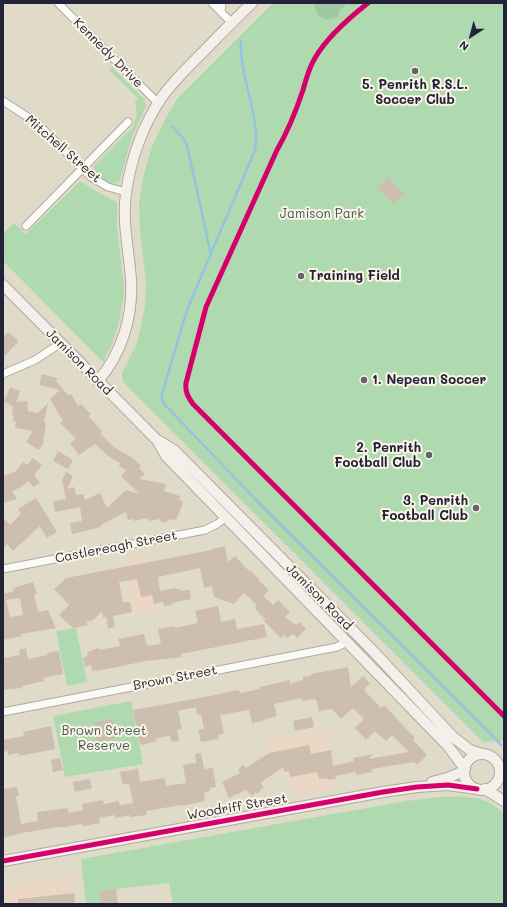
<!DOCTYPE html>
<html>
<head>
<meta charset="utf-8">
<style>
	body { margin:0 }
	#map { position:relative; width:507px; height:907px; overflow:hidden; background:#e0dbc8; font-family:Mali,sans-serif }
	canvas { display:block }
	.frame { position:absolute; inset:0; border:4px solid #22223b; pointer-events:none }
	.north { position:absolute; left:451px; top:16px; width:40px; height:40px; -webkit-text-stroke:3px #fcf5e5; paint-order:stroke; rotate:216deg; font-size:11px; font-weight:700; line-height:16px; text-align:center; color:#22223b }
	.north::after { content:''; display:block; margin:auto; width:14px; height:18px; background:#22223b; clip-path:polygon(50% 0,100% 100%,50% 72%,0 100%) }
</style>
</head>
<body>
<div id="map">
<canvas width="507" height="907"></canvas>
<div class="frame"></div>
<div class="north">N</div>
</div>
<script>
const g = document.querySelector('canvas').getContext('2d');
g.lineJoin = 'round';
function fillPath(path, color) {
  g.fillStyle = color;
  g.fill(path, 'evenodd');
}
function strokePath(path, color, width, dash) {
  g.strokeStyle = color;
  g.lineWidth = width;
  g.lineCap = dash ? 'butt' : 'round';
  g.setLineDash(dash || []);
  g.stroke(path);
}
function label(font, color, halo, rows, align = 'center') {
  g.font = font + ' Mali,sans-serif';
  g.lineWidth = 4;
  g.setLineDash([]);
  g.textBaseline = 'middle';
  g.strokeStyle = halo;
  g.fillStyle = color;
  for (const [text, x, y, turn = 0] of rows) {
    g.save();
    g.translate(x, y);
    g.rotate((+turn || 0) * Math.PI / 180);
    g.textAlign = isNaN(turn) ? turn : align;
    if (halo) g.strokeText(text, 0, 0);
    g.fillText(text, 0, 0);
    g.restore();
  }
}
const built = new Path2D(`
	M143,555l11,57 -19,4 -11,-57z
	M327,729l10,58 -40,7 -35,-52z
	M73,875l3,29h-73v-17z`);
const green = new Path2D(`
	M273,3h231v738l-21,1 -360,-360 -1,-9 15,-30 8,-36 1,-24 -6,-53 -1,-27 4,-25 8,-29 13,-28 13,-22z
	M112,67l32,32 2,7 -14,31 -12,43c-7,10 -28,-3 -26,-14l40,-40 -1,-3c6,-7 3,-13 2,-21l3,-4 -29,-28z
	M80,181l21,13 16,8v25l7,61 -1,13 -5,25 -6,18 -9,18 -100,-101v-28l11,-10 12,11z
	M76,628l11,54 -20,4 -11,-55z
	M131,701l12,63 -78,13 -12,-61z
	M439,797c23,0 50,-3 65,18v89h-331l-4,-21 -70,8 2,13h-15l-5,-45 325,-58z`);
const forest = new Path2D(`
	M314,3h44l-3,2 -8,-1 -8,7 -1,6 -12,3 -8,-5 -4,-10z`);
const stream = new Path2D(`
	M241,41c-2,37 20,75 14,109l-68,160 -25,84v6l3,5 92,96 236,235 8,9
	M172,126l12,13 3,6 24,110`);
const building = new Path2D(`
	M388,177l16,17 -11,10 -16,-16z
	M8,332l10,8h-1l1,2 -15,16v-21z
	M42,374l15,4 -1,3 10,12 2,2 3,-1 7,12 2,-2 2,1 9,9 -3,2 14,15 -2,2 14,14 20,12 7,7 -2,2 6,6 -5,5 26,5 -2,7 16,5 -1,4 4,1v2l-7,17 -3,-1 -11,4 -2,-4 -11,2 -1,-3 -15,3v-2l-5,1 -2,-8 -25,13v2l-29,7 -2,-11 12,-2 -2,-14 -25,5 -2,-11 13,-2 -4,-19 4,-8 7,4 -6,13 7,-2 2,8 7,-1 2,6 15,-7 7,15 19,-18 13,4 -18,-18 5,-6 -7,-4 1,-3 -12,-7 -13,-12 -16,11 -9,-12 6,-4 -16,-16 3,-2 -13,-22 10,-9 -21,-5z
	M10,387l10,4 -4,11 11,-1 1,10 10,2 10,-10 -4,19 2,1 -3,21 -4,6 -13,-8 7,-11 -18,-3 1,-7h-3l1,-5h-2l1,-10 -9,-4z
	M58,451l15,9 -5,9 -15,-8z
	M33,458l9,7 -8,10 6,8 -7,4 -4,-6 -10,7 -7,3 5,8 -14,4v-27l12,-4 8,-10 4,3z
	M36,498l21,34 -10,6 -7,-12 -27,25 -6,-7 -4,4v-31l7,8 11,-11 -3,-5z
	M225,546l3,16 7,-6 14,15 1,-1 9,9v2l10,9 -6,6 10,9 5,-5 12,12 -5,5 11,8 4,-3 6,7 -9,9 -4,-4 -6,4 -3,-3 -3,3 -18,-18h3l-11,-11 1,-1 -1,-2 2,-1 -13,-12 -10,11 -20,-7 -2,-11 -8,2 -4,-20 -42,9 2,14 16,-3v1h4v2l10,-1 1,9 -20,4 1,2 -8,1 -1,-4 -9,2 -2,-9 -11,2 -4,-18 -18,3 4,20h7l2,10 -19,4 2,11 -7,2 -2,-12 -3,1 -1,-7 -9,9 -8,2 4,3 -16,3 -14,-13 10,-10 -15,-16 12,-11 146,-28v-1z
	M33,582l4,12h-3l4,18 10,-2 8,18 -35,6 1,2 -19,4v-46l11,-3 -1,-3zM20,598l3,17 -13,2 -4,-17z
	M218,606l3,16 14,-3 2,10 27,-5 3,13 -86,17 1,3 -8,1 -28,3 -49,10v-1l-5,1 -1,-6 -6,2 -2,-9 5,-2 -1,-4 5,-1v-1l7,-2v2l21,-4 -2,-7 26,-5 3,12 14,-2 -3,-15 17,-3v2l23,-5 -3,-12z
	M26,648l2,11 20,-4 -1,-2 12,-2 4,23 -20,4 1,3 -22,5v2l-19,2v-32l17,-3 -1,-5z
	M348,667l3,20 12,-11 7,7 -6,7 17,18 3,-3 31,33 -2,2 14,15 -10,10 -3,-3 -42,7 1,3 -17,3v-3l-21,4 1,3 -8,1 -1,-2 -8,1 -2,-7 -27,5 -1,-6 -5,1 -1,-5 -23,16 4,4 -7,7 -1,-2 -4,4 -6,-6 -17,8 -7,-16 18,-9 -2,-3 5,-5 3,3 23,-15 40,-8 2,9 20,-4 2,16 21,-5 -1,-3 20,-4 -5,5 41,-7 -17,-17 -6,6 -11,-10 -9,9 -11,-12 9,-9 -11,-11 -12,11 -9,-10 -13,2 -3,-12 -13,2 -1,-3 -28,6 3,12 -14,4v1l-11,2 -3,-13 -29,5 4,18 -6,2 1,4 -18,3 -3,-12 6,-1 -3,-15 -4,1 -1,-8 -18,4 4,18 -5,1 2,11 -8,1 -1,-6 -14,2 1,3 -16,4 -2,-4 -6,-31 77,-14 28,-6 3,3 14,-3 5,-2v-1l30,-7v4l13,-4v-3l8,-1v-2z
	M312,717l2,10 -19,4 -2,-10z
	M112,719l4,19 -19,4 -4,-19z
	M51,726l4,23 -36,7v-3l-11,2v-4l-5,1v-12l21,-4 -1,-4z
	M201,753l3,16 9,-1 3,19 -6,1v3l-6,1 1,9 -22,5v-1l-8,1 -29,5 1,4 -17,2v-2l-15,3v-3l-16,3 1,5 -17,3 -1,-2 -17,3h-6l-37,6 -19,5v-49l14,-2 2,9h-3l5,28 17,-3 -1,-9 30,-4 2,5 14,-3 -1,-6 21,-4 1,4 14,-3 2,4 13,-2 -4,-20 -6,2 -3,-13 18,-3 2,13 25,-4 1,8 20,-3 -3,-18 13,-2 -1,-9z
	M60,758l3,12 -10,2 -2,-12z
	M90,779l2,9 -17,4 -2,-10z
	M116,889l2,15h-17l-2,-13z
	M74,893l1,11h-57v-5z`);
const street = new Path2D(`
	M58,3l100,100
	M212,3l20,20
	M221,12l1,-9
	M3,101l34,22 54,54 17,10 18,5
	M26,226l102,-104
	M3,374l32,-14 26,-17
	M3,569l202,-39 12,-6 8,-6
	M3,712l334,-65 10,-5`);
const secondary = new Path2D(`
	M3,285l153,154 18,11 200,202 79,85 17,13 12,4
	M98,381c24,-28 35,-64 33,-101 -2,-30 -9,-57 -5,-87 5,-34 17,-68 36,-96 10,-14 22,-26 34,-38 19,-19 37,-38 56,-56
	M157,440l9,16 282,290 17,23
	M464 772a18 18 0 1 1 36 0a18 18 0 1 1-36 0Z
	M432,782l15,-4 17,-7
	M485,789l19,12
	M3,861l380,-69 34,-5 31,-2 29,4`);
const cycleway = new Path2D(`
	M368,3c-19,15 -41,34 -53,55 -6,10 -9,21 -12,32 -7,21 -15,41 -26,60l-71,157 -20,76c-1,9 2,14 7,21l311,312
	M3,861l380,-69 34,-5 31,-2 29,4`);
const markers = [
	[415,71,4,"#64636c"],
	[301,276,4,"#64636c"],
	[364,380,4,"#64636c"],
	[429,455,4,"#64636c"],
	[476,508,4,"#64636c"]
];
const streetNames = [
	["Kennedy Drive",108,53,45],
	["Mitchell Street",63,149,41],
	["Jamison Road",79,362,45],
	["Castlereagh Street",116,547,-11],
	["Jamison Road",319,597,45],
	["Brown Street",175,678,-11],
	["Woodriff Street",237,807,-10]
];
const poiNames = [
	["5. Penrith R.S.L.",415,85,"center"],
	["Soccer Club",415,100,"center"],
	["Training Field",309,276],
	["1. Nepean Soccer",372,380],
	["2. Penrith",421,448,"right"],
	["Football Club",421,463,"right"],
	["3. Penrith",468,501,"right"],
	["Football Club",468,516,"right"]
];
const parkNames = [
	["Jamison Park",322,214],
	["Brown Street",104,731],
	["Reserve",104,746]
];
fillPath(built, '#ecd7c4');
fillPath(green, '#afdaaf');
fillPath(forest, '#a1c8a2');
strokePath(stream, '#94c3e0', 2.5);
fillPath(building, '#cdbeb0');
strokePath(street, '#adaaa0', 9);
strokePath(secondary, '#adaaa0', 12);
strokePath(street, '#fafaf7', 7);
strokePath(secondary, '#f4f0e9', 10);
strokePath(cycleway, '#d6006c', 5);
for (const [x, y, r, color] of markers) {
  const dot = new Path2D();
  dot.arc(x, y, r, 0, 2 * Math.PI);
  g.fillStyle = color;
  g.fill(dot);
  strokePath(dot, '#fcf5e5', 1.5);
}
label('13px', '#22223b', '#fcf5e5', streetNames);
label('bold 13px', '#22223b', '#fcf5e5', poiNames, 'left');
label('13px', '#405958', '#fcf5e5', parkNames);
</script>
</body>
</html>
